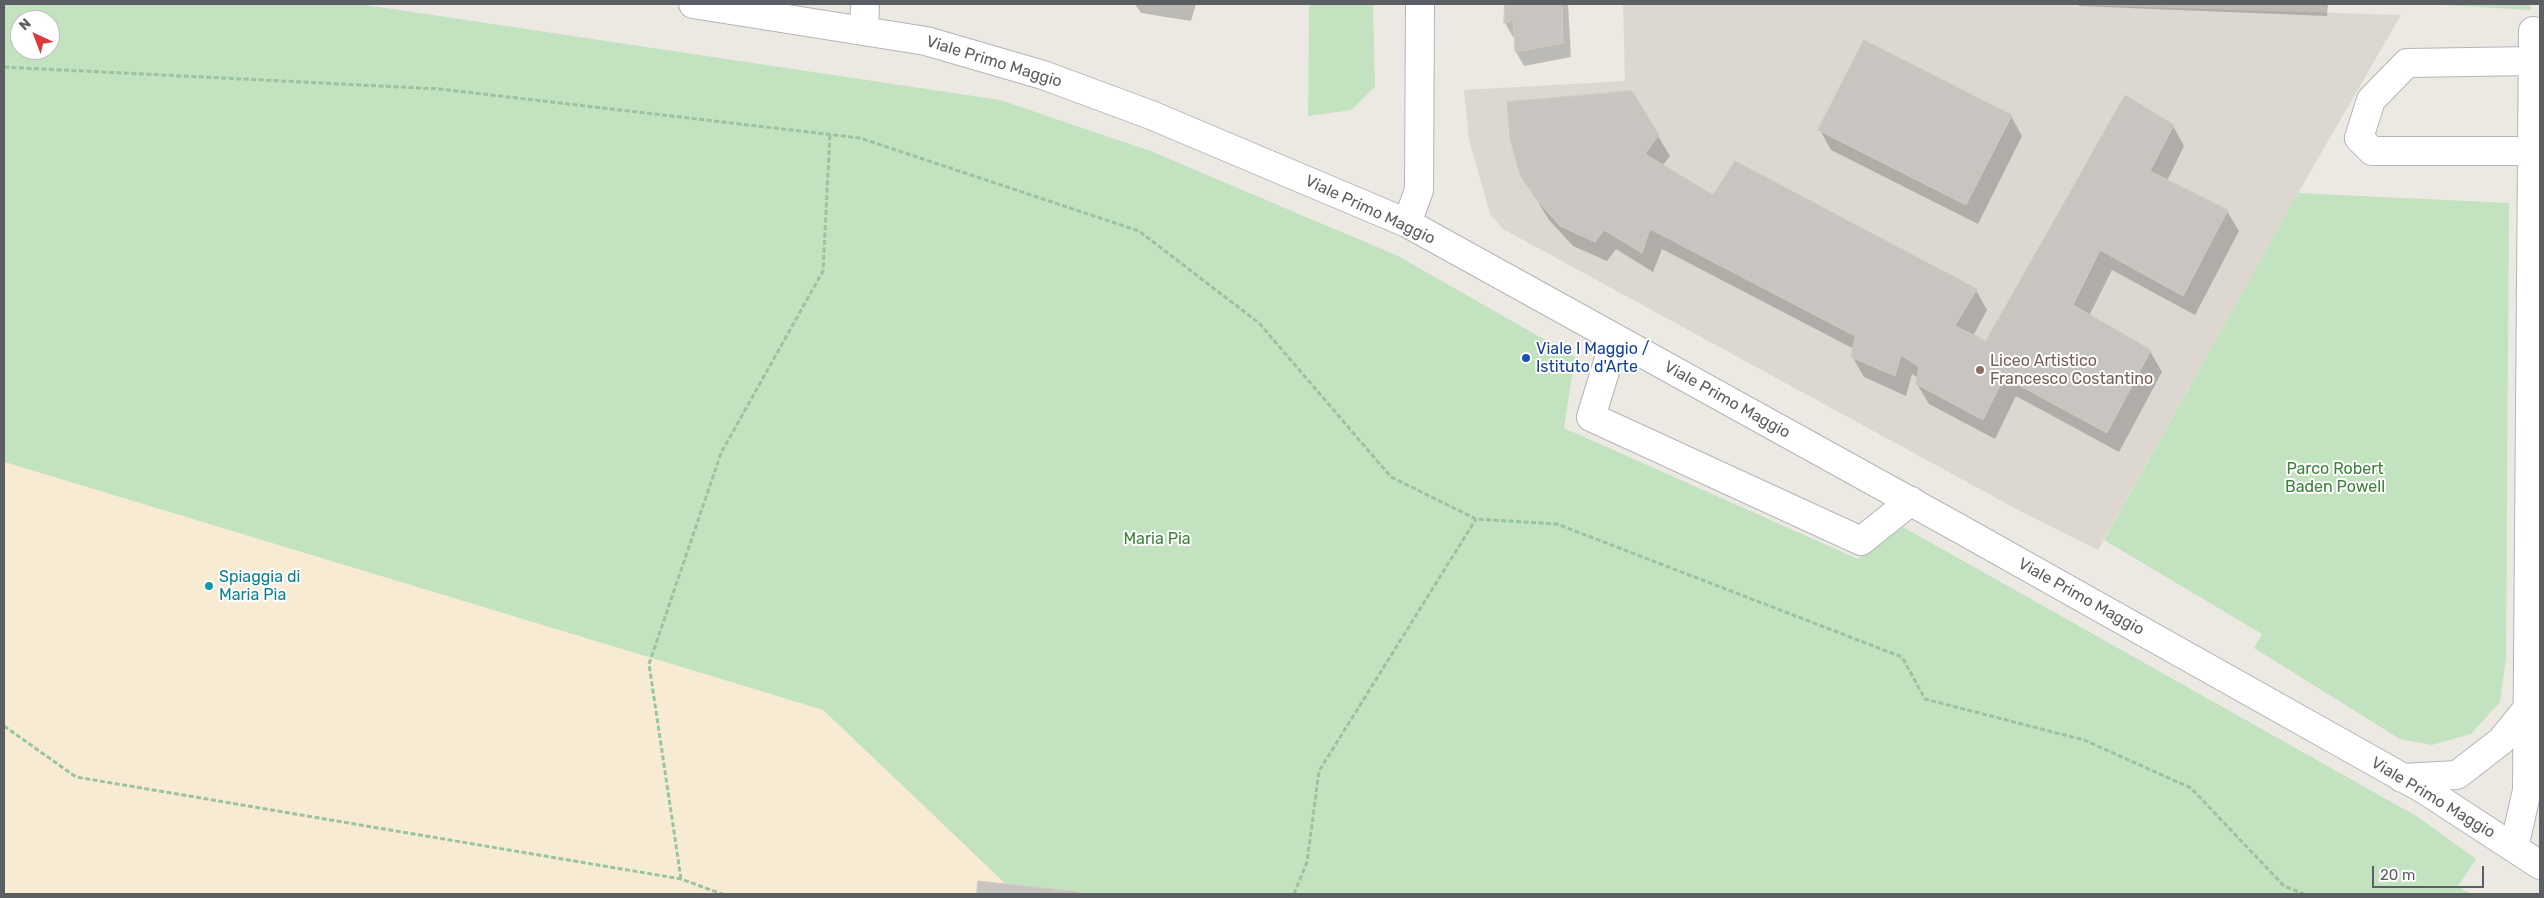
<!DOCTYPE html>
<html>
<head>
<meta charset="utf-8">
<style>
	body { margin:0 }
	#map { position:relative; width:2544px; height:898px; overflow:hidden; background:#ece9e2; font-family:Rubik,sans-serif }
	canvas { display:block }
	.frame { position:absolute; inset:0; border:5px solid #5b5e62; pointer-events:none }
	.north { position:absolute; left:10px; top:10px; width:50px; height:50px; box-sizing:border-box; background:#fff; border:1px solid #bdbfc0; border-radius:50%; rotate:317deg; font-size:14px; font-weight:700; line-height:20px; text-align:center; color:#5b5e62 }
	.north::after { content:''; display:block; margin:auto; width:18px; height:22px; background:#db393a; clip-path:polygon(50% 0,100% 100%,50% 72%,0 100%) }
	.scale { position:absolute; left:2372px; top:866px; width:112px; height:22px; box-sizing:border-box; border:2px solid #5b5e62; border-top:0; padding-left:6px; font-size:15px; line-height:18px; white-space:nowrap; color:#5b5e62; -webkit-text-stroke:4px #fff; paint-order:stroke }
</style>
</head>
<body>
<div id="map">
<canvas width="2544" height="898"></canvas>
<div class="frame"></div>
<div class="north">N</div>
<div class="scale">20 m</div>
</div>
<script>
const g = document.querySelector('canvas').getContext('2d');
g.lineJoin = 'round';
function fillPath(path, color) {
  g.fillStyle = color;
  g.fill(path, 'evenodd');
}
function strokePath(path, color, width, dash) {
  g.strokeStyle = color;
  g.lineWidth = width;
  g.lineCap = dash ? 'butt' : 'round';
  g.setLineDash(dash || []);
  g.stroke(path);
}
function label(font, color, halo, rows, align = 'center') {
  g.font = font + ' Rubik,sans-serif';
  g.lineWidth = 4;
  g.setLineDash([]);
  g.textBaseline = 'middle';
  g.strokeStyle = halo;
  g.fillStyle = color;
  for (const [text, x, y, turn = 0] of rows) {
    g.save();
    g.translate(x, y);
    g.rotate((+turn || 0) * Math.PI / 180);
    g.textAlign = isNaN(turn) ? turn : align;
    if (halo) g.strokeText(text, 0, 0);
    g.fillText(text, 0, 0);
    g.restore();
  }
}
const education = new Path2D(`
	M1623,4h415l363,11 -103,178 -200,357 -78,-39 -517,-282 -13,-15 -21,-74 -5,-50 161,-9z`);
const green = new Path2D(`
	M4,4h355l641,96 153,52 245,104 177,101 -11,71 294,131 45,-32 515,290 58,42 -18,27 13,8h-1455l-193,-184 -819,-248zM20,20h30v30h-30z
	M1309,4h64l2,83 -24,23 -43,6z
	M2425,4h106v6z
	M2298,193l211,10 -3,455 -6,44 -29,32 -39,11 -32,-6 -146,-91 8,-14 -158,-94z`);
const sand = new Path2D(`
	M4,462l819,248 193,184h-1012z`);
const shadow = new Path2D(`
	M1135,4h61l-5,17 -50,-8z
	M1506,4h62l3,53 -47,9 -8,-14 -1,-16 -2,1 -8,-14z
	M2078,4h250l-1,12 -248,-10z
	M2011,116l11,20 -44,88 -147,-74 -11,-20z
	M2173,126l11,20 -17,35 60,30 12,20 -44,84 -83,-45 -23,46 61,35 12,21 -43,80 -103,-56 -21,43 -66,-35 -12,-20 1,-6 -6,-4 -6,22 -42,-19 -12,-21 2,-7 -192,-100 -9,23 -37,-23 -9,12 -34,-15 -24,-26 -27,-45 136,-39 12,20 -8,10 51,31 263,93 11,20 -14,26 14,6z
	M979,882l100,11v1h-101z`);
const building = new Path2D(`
	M1505,4h57l1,39 -48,9 -2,-32 -9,3z
	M1864,40l148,75 -46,90 -148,-75z
	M1632,91l27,44 -14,19 68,41 22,-34 242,128 -22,37 31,15 139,-246 49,30 -24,46 78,39 -45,86 -83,-46 -27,55 78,45 -44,83 -103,-56 -21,43 -67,-36 3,-17 -18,-12 -6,21 -44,-19 4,-21 -205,-107 -8,24 -38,-23 -9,12 -35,-16 -24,-27 -16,-24 -10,-36 -3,-37z
	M978,881l101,11v2h-102z`);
const path = new Path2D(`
	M4,67l436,22 420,49 279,93 120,92 132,154 85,42 81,5 345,133 23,42 159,41 107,48 93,98 20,8
	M4,726l72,51 605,102 41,15
	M681,879l-32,-215 72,-211 102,-182 7,-137
	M1294,894l13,-32 12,-91 157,-252`);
const minor = new Path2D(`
	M693,4l233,37 117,34 108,40 256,108 555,307 463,260 115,75
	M864,31l1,-27
	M2532,151h-160l-13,-13 12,-38 36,-37 126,-2
	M1407,223l12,-33 1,-186
	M1615,339l-24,78 270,124 50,-40
	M2402,778l55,-3 44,-34 26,-32
	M2514,848l13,-58 6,-759`);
const markers = [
	[1526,358,5,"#1a4fb4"],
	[1980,370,5,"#8d6e63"],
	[209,586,5,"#0f9aa8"]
];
const streetNames = [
	["Viale Primo Maggio",994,62,17],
	["Viale Primo Maggio",1370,210,25],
	["Viale Primo Maggio",1727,400,29],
	["Viale Primo Maggio",2081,597,29],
	["Viale Primo Maggio",2433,798,31]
];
const transitNames = [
	["Viale I Maggio /",1536,349],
	["Istituto d'Arte",1536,367]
];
const educationNames = [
	["Liceo Artistico",1990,361],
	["Francesco Costantino",1990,379]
];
const parkNames = [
	["Parco Robert",2335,469],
	["Baden Powell",2335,487],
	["Maria Pia",1157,539]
];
const cultureNames = [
	["Spiaggia di",219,577],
	["Maria Pia",219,595]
];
fillPath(education, '#dcd8d1');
fillPath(green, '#c3e2c0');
fillPath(sand, '#f7ecd3');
fillPath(shadow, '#0003');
fillPath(building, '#c8c4c0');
strokePath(building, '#d0cac1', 1);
strokePath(minor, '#b3b5b9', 30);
strokePath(path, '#9bc3a2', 3, [5, 2.5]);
strokePath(minor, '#fff', 28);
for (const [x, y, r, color] of markers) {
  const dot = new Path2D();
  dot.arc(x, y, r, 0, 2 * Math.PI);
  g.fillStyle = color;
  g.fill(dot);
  strokePath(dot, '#fff', 2);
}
label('16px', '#5b5e62', '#fff', streetNames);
label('16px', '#164399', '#fff', transitNames, 'left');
label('16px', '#785e54', '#fff', educationNames, 'left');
label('16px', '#3d813b', '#fff', parkNames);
label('16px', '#0d838f', '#fff', cultureNames, 'left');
</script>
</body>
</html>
